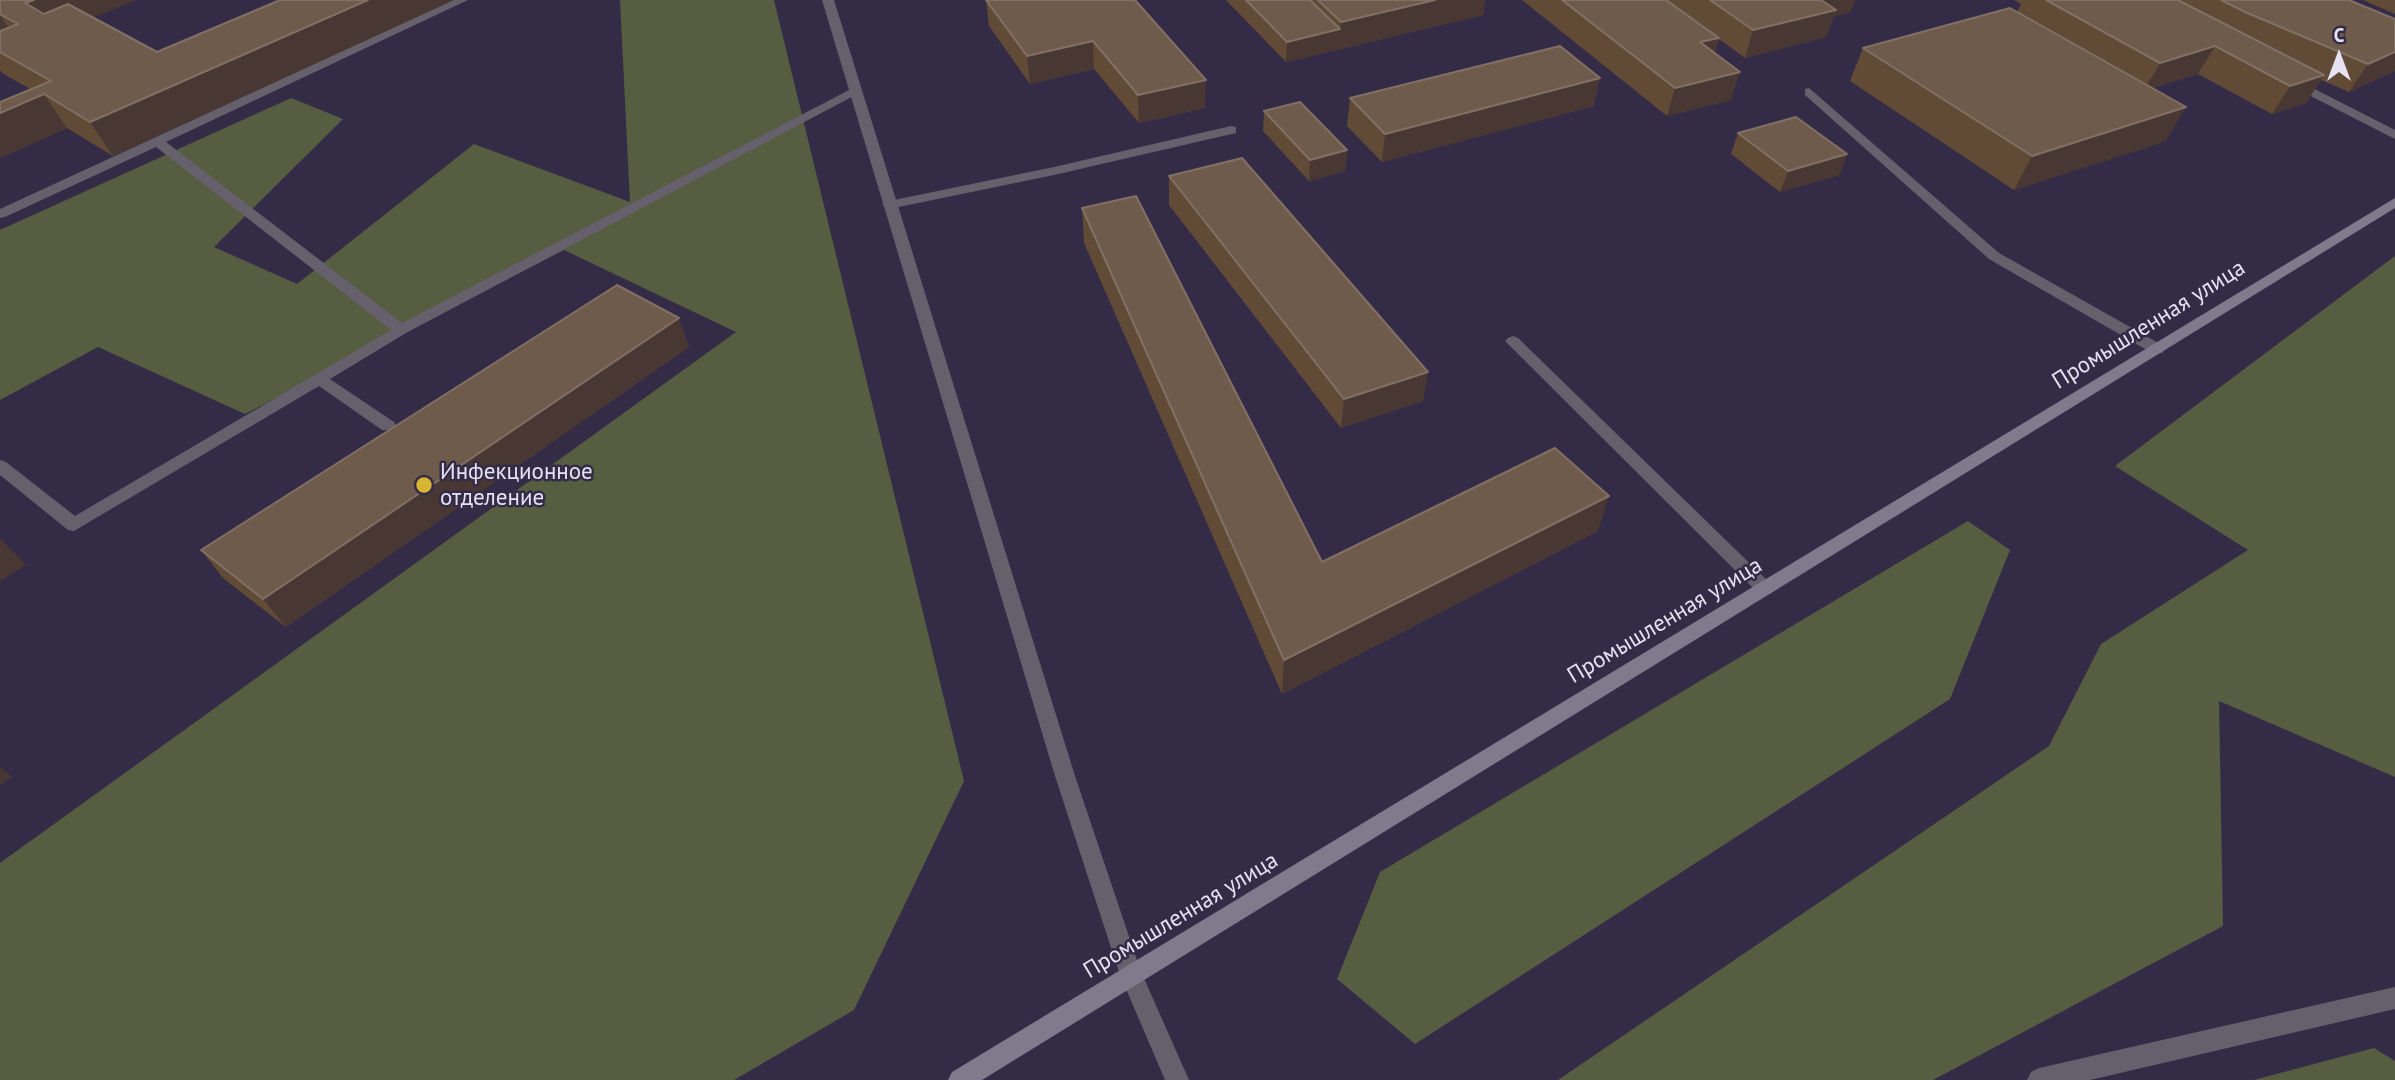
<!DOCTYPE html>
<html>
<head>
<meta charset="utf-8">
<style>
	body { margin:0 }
	#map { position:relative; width:2395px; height:1080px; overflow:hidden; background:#342c47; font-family:"PT Sans",sans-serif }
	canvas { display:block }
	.north { position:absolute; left:2304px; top:21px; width:70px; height:70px; -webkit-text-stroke:5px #342c47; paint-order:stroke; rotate:0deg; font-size:19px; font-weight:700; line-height:28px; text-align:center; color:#e6e1f3 }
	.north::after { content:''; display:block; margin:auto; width:24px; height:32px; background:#e6e1f3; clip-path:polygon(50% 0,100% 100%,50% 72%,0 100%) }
</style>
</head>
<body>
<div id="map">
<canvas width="2395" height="1080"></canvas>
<div class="north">С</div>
</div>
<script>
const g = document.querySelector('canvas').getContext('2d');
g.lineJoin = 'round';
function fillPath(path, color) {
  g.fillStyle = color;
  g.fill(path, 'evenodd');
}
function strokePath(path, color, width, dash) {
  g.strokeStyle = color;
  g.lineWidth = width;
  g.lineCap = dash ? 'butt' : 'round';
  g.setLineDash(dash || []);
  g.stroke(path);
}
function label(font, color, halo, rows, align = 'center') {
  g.font = font + ' "PT Sans",sans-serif';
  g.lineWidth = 5;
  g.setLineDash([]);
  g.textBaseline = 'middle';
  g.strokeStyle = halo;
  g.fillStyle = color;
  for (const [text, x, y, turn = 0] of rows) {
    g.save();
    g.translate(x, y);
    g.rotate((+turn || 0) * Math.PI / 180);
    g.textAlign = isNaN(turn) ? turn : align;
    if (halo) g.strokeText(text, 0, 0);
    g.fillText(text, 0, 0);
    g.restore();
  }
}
const forest = new Path2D(`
	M620,0h154l190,781 -110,229 -120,70h-734v-217l736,-531 -172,-82 -319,164 -147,-67 -98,53v-170l291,-132 52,21 -129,128 83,37 177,-140 156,58z
	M2395,256v521l-176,-76 4,225 -290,154h-375l491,-334 52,-102 147,-94 -133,-84z
	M1968,521l42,29 -60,149 -535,345 -78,-65 43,-107z
	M2374,1048l21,13v19h-141z`);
const lane = new Path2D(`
	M453,0h15l-302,142 236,181 449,-234h8l2,3 -455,241 -76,46 64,43 2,4 -2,4h-12l-63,-44 -245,145 -6,-1 -68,-55v-15l6,2 69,54 316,-186 -235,-183 -151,70 -5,1v-9z
	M2293,78l102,52v9l-106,-54 -2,-3z
	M1809,88l190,165 163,92 3,4 -3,4h-10l-163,-94 -184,-164v-6z
	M1231,126l5,1v6l-182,42 -165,34 -7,-4 7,-4 165,-34z
	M1513,336l5,2 253,246 3,5 -3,5h-12l-251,-250 -3,-3 3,-3z
	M1131,964l8,3 50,113h-24l-45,-105 3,-8z
	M2395,987v22l-305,71h-63l4,-8 8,-4z`);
const street = new Path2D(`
	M822,0h12l241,776 67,199 -3,8 -8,3 -8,-3 -3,-8 -65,-199z`);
const secondary = new Path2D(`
	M2395,198v10l-1413,872h-34l4,-8z`);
const wall = new Path2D(`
	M0,0l93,18 64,34 123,-52h174l-341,156 -46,-28 -67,30v-56l30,-13 -28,-16 -2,-3z
	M986,0h149l70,108 -66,15 -45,-54 -64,15 -41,-58z
	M1226,0h259l-2,15 -197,47z
	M1522,0h333l-5,12 -16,4 -8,21 -81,21 -26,-19 -5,14 17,47 -64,16z
	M2014,0h335l46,71 -46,21 -28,-12 -15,23 -34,11 -74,-40 -46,14 14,53 -152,49 -164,-109 13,-33 154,-36 4,-8z
	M2363,0h32v14z
	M1350,98l244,8 -212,56 -35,-36z
	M1264,111l83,39 -2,21 -36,10 -46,-50z
	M1738,133l109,21 -8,21 -59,17 -49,-38z
	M1169,176l254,225 -82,27 -172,-223z
	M1082,208l240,354 276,-31 -316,163 -198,-451z
	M689,347l-403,280 -62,-48 -23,-29z`);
const shadedWall = new Path2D(`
	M34,0h103l-90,36 -22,-33z
	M368,0h86l-341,156 -23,-34z
	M1435,0h50l-2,15 -197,47 1,-20 53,-13 1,-7z
	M1814,0h41l-5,12 -16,4 -8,21 -81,21 8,-28z
	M0,15l21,32 -21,5z
	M1719,38l-8,27 -11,-23z
	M1093,41l1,28 -64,15 -3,-28z
	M2215,46l-17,28 -54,16 16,-27z
	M2395,52v19l-46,21 19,-28z
	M1740,72l-9,28 -64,16 8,-28z
	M2324,75l-18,28 -34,11 18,-28z
	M1600,78l-6,28 -212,56 3,-28z
	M1206,80l-1,28 -66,15 -1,-28z
	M44,94l23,34 -67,30v-45z
	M2186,107l-20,34 -152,49 18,-34z
	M1347,150l-2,21 -36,10 1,-21z
	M1847,154l-8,21 -59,17 8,-21z
	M679,318l10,29 -403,280 -23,-28z
	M1428,372l-5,29 -82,27 3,-29z
	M1609,496l-11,35 -316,163 2,-34z
	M0,538l26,27 -26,16z
	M0,767l12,10 -12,8z`);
const building = new Path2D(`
	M0,0h34l-9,3 19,11 24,-10 89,48 123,-52h88l-278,122 -46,-28 -44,19v-11l51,-21 -51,-29v-21l18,-7 -18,-10z
	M986,0h149l71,80 -68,15 -45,-54 -66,15z
	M1246,0h64l30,29 -53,13z
	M1318,0h117l-94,22z
	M1562,0h104l53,38 -19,4 40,30 -65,16z
	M1710,0h111l15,10 -83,20z
	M2046,0h132l146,75 -34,11 -75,-40 -55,17z
	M2221,0h128l46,19v33l-27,12 -123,-52z
	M2010,8l176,99 -154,49 -169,-108z
	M1560,46l40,32 -215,56 -35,-36z
	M1300,102l47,48 -37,10 -46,-49z
	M1796,117l51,37 -59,17 -50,-38z
	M1242,158l186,214 -84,27 -175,-223z
	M1136,196l186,366 233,-114 54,48 -325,164 -202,-452z
	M617,285l62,33 -416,281 -62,-49z`);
const markers = [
	[424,485,9,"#d7b434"]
];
const streetNames = [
	["Промышленная улица",2149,325,-32],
	["Промышленная улица",1665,621,-31],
	["Промышленная улица",1181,916,-31]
];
const poiNames = [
	["Инфекционное",440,472],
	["отделение",440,498]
];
fillPath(forest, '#575d41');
fillPath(lane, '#65606c');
fillPath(street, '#65606c');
fillPath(secondary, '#817a8d');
fillPath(wall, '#614a36');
fillPath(shadedWall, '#493734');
fillPath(building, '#6f5b4b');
strokePath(building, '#827065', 2);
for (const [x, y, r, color] of markers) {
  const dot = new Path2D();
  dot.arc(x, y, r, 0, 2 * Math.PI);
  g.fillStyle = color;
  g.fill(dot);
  strokePath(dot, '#342c47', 2.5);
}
label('23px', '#e6e1f3', '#342c47', streetNames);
label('23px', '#e6e1f3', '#342c47', poiNames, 'left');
</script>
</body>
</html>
